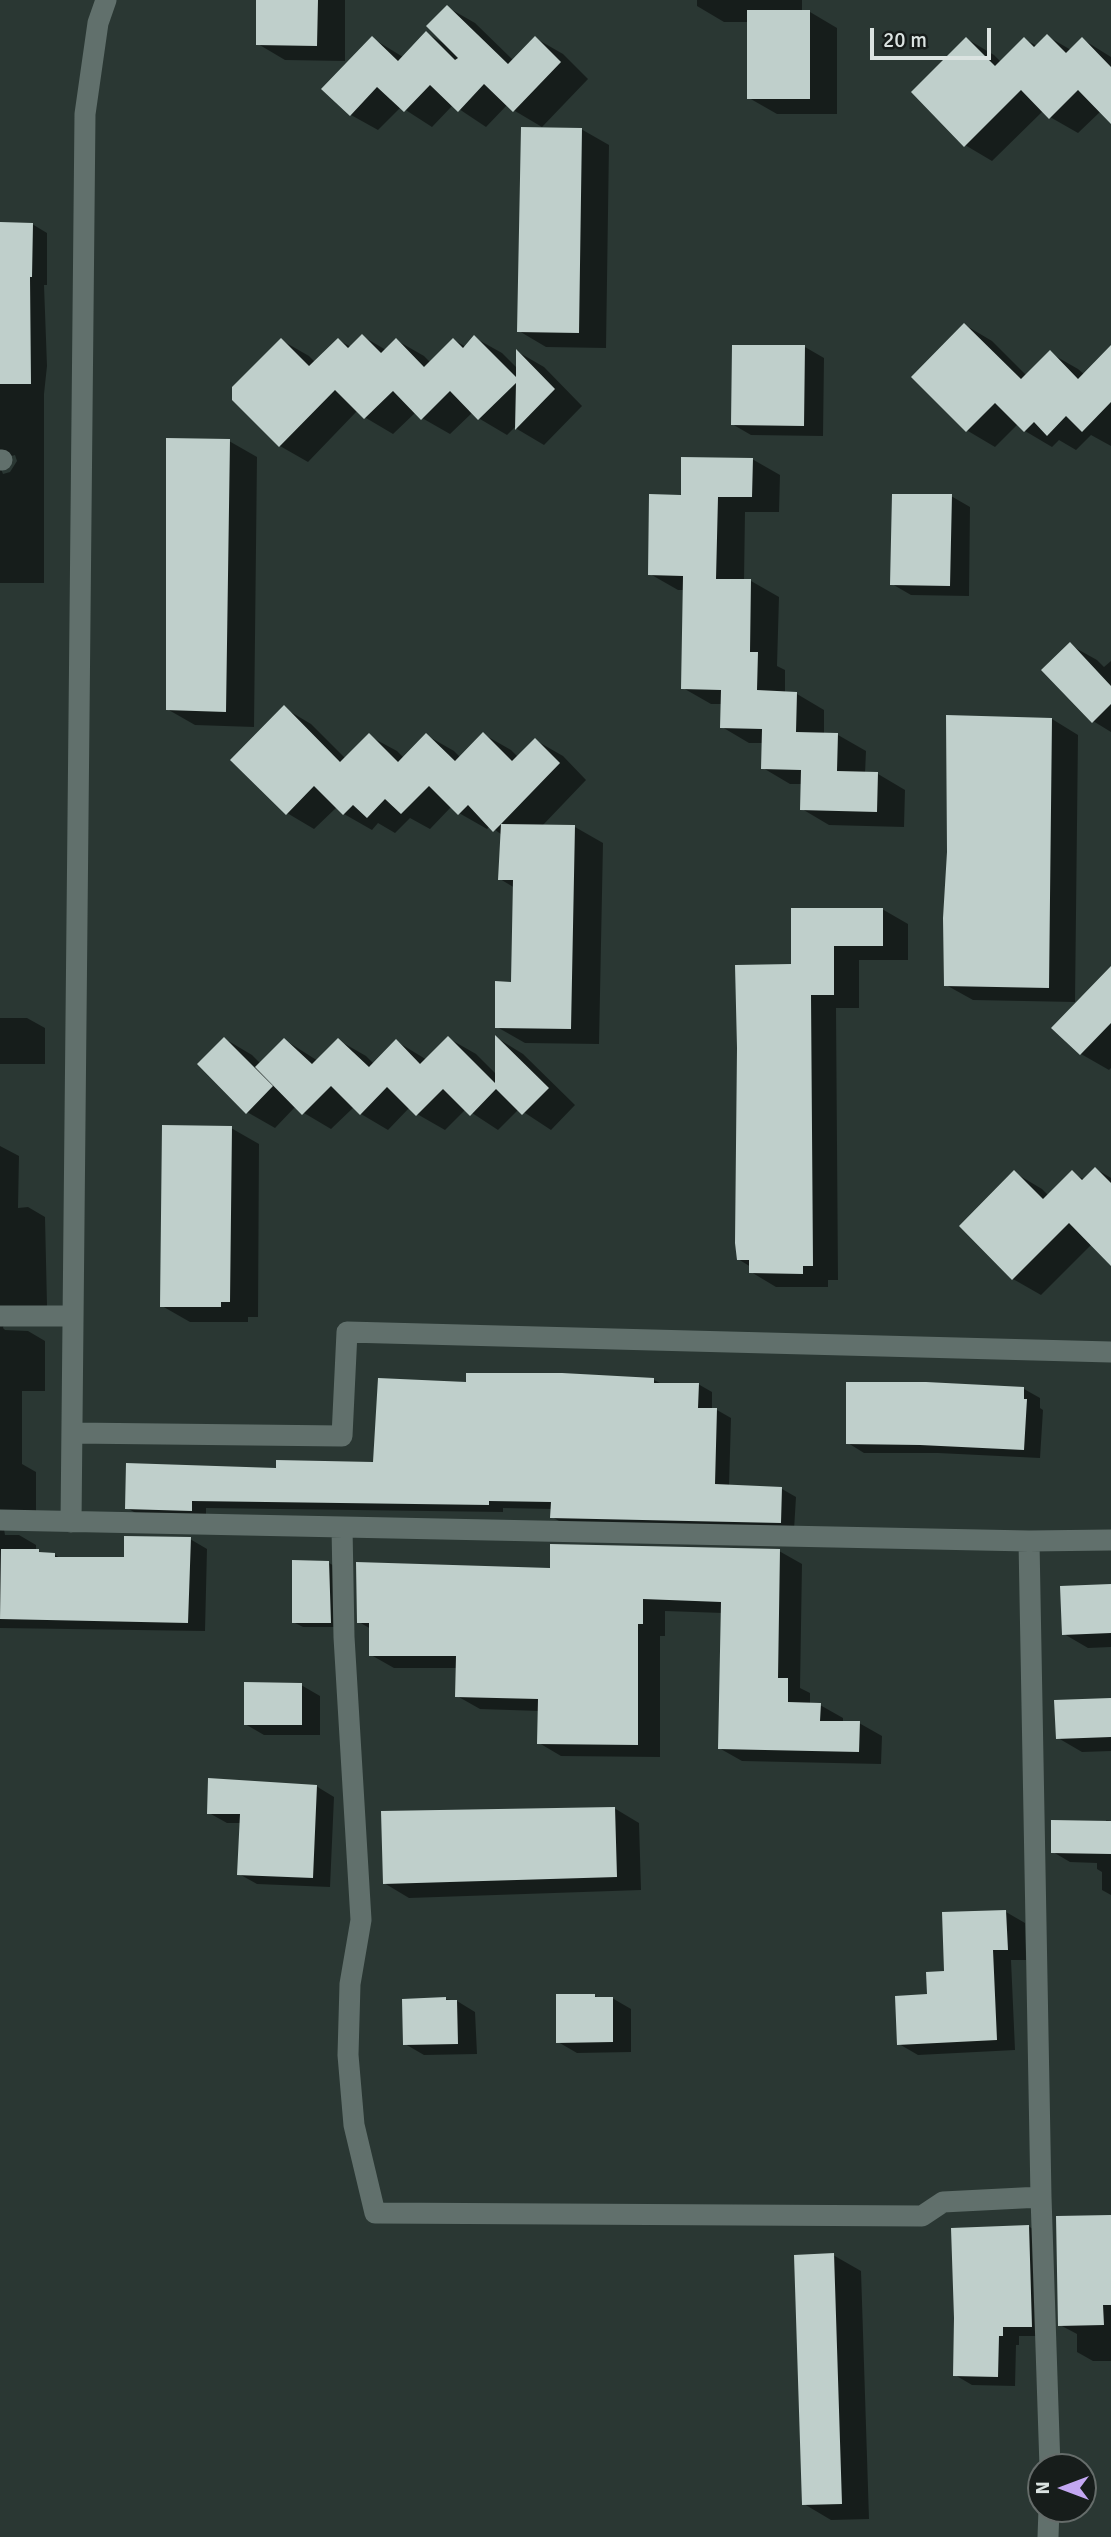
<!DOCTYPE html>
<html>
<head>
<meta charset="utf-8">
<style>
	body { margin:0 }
	#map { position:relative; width:1111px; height:2537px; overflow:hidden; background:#2a3733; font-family:Signika,sans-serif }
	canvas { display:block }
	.north { position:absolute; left:1027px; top:2453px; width:70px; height:70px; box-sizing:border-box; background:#171d1b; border:2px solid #656c6a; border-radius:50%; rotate:270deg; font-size:19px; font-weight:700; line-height:28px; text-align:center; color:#dbe3e1 }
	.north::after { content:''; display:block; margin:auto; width:24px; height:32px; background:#c3a7f2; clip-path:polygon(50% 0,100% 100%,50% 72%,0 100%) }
	.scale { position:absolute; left:870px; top:28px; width:121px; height:32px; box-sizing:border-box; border:4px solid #dbe3e1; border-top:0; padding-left:9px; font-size:21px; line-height:24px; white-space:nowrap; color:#dbe3e1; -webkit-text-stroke:5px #171d1b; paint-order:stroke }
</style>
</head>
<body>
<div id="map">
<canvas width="1111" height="2537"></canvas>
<div class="north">N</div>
<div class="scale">20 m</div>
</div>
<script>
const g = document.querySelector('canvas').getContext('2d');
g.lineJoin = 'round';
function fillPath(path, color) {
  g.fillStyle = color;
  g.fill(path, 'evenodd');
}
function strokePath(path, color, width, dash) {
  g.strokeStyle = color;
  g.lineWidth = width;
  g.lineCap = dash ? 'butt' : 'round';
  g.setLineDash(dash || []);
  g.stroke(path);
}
const shadow = new Path2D(`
	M258,0h87v61l-60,-1 -27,-16z
	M697,0h105v12h8l27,16v86h-60l-28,-16v-76h-25l-27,-16z
	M447,7l28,16 39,38 21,-23 28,16 25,25 -46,48 -27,-16 -7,-7 -22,23 -33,-22 -21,22 -31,-20 -23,23 -27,-15 21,-77 31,19 23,-24 19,11z
	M1047,36l24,14 11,-11 29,18v63l-10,-9 -23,22 -28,-16 -6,-7 -52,51 -27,-16 2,-106 27,16 7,7 23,-23 13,7z
	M581,129l28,16 -3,203 -60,-1 -27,-16z
	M0,224h32l15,9v52h-3l3,81 -3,28v189h-44zM15,455l2,6 -7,11 -7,2 -2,-5 7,-12z
	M965,325l27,16 35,35 23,-23 28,16 7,6 26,-21v92l-20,-11 -15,15 -17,-10 -7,7 -27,-16 -7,-7 -23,23 -27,-16 -54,-54z
	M362,336l24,14 10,-10 28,16 7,7 23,-23 12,7 9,-9 27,15 16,16v-17l26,15 38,39 -38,39 -27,-16v-4l-10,10 -27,-16 -7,-7 -23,22 -28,-16 -6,-6 -23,22 -27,-16 -8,-8 -50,52 -28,-16 1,-106 28,16 6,6 23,-22 13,7z
	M805,347l19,11 -1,78 -72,-1 -19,-11z
	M229,441l28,16 -3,270 -59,-2 -28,-16z
	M752,459l28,16 -1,37h-34l-1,69h7l28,16 -2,69 8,4v23l12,1 27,16v25h14l28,16 -1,23h13l27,16 -1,37 -75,-2 -27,-16 1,-25h-13l-27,-16v-25h-14l-27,-16v-23h-11l-28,-16 1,-98h-6l-28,-16 32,-77z
	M951,496l19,11 -1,89 -58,-1 -19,-11z
	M1070,645l27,15 7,7 7,-6v71l-18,-11z
	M284,708l27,16 35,35 23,-23 28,15 7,7 22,-23 28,16 7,7 22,-24 28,16 7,7 17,-17 28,16 23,24 -44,46 33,1 28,16 -4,201 -74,-1 -28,-16 16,-43 2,-96 -15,-9 2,-44 -12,-9 -3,3 -28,-16 -7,-7 -22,23 -20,-11 -15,15 -17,-10 -6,7 -28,-16 -7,-7 -23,22 -27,-16z
	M1052,719l26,16 -3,267 -102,-2 -27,-15z
	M882,909l26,15v36h-49v48h-23l2,272h-10v7h-52l-25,-15v-5l-13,-8 55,-293z
	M1111,983v85l-2,2 -28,-16 -27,-26z
	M0,1018h27l18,10v36h-45z
	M448,1038l28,16 21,21v-37l26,16 52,51 -24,25 -32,-21 -21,21 -32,-21 -21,21 -28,-16 -7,-7 -22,23 -27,-16 -7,-7 -23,22 -27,-16 -8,-7 -21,22 -28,-16 -22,-73 27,16 9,9 24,-24 33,21 20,-21 28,16 8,8 22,-23 31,19z
	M231,1128l28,16 -1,173h-10v5h-58l-28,-16z
	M0,1146l19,10 -1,52 10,-1 17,10 2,88 -1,7 -41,8 -2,8 2,2 23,1 17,10v50h-23v73l14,8v44l-32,13 1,6h14l17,10v6l19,4 7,4h64l64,-20 17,10 -2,82 -205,-3z
	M1096,1169l15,9v80l-19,-14 -51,51 -28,-16 -51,-53 53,-53 27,16 7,7 23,-23 13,7z
	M654,1380l8,4h36l14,8v18h5l14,8 -2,68 53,3 14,8 -2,33 -228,-5 -14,-8v-8l-49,-1v4l-297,-4v10l-65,-2 -14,-8 151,-38 97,-7 93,-79z
	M1024,1389l16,9v10l3,2 -3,48 -102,-5h-74l-16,-10z
	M779,1551l23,13 -2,124 10,5v11l10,1 23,13v5h16l23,13 -1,28 -139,-3 -23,-13 4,-135 -58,-2v25h-5v121l-99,-1 -22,-13 1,-32 -60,-2 -23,-13 1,-28h-64l-23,-13v-26l-12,-7 193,-52z
	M329,1563l9,5 1,59h-36l-10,-5z
	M1111,1585v62l-23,1 -24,-14z
	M301,1685l19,11v39h-56l-19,-11z
	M1111,1700v51l-29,1 -24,-14z
	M316,1786l18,11 -4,90 -73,-3 -18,-10 2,-51h-14l-18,-10z
	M614,1808l25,15 2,67 -232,8 -25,-15z
	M1106,1820l5,1v74l-9,-5v-18l-5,-3v-6l-27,-1 -17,-10 53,-29z
	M1006,1912l19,11 1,37h-15l4,90 -97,5 -19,-11 46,-71z
	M595,1996l4,2h13l19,11v43l-54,1 -19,-11z
	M445,1999l12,2 18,11 2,42 -53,1 -19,-11z
	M1111,2216v145h-18l-16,-9v-18l-17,-9z
	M1028,2226l17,10 4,100h-30v9h-3l-1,41 -43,-1 -17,-10z
	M833,2255l28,16 8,248 -38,1 -27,-16z`);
const building = new Path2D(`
	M256,0h62l-1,46 -61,-1z
	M447,5l61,59 27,-28 26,26 -48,50 -29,-28 -26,28 -28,-27 -26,27 -27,-25 -27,29 -29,-27 51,-53 26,25 28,-30 29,29 3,-2 -32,-32z
	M747,10h63v89h-63z
	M1047,34l19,19 16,-16 29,30v57l-33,-34 -29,29 -28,-29 -57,57 -53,-55 55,-55 29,29 29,-29 10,10z
	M521,127l61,1 -3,205 -62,-1z
	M0,222l33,1 -1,54h-2l1,107h-31z
	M964,323l57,56 29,-29 28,29 33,-34v57l-29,30 -16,-16 -19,20 -13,-14 -10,10 -29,-29 -29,29 -55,-55z
	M362,334l19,19 15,-15 28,29 29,-29 10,10 11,-13 42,42v-28l39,40 -40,41 1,-47 -38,37 -28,-29 -29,29 -28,-29 -29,28 -29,-29 -56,57 -47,-47v-13l49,-49 28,28 29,-28 10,10z
	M732,345h73l-1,81 -73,-1z
	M166,438l64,1 -4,273 -60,-2z
	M681,457l72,1 -1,39h-34l-2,82h35l-1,73h8l-1,38 40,2 -1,40 42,1 -1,38 41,1 -1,40 -77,-2 1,-40 -40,-1 1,-40 -42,-1 1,-38 -40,-1 2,-113 -35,-1 1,-81 32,1z
	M892,494h60l-2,92 -60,-1z
	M1070,642l41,44v18l-19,19 -51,-53z
	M284,705l56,57 29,-29 29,29 28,-29 29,28 28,-29 29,29 23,-23 25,25 -59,61 74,1 -4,204 -76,-1v-47l16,1 2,-102h-15l3,-56 -8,8 -25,-27 -10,10 -29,-29 -28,28 -16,-15 -18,19 -14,-13 -10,10 -29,-29 -28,29 -56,-55z
	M946,715l106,3 -3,270 -105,-2 -1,-68 4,-66z
	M791,908h92v38h-49v49h-23l2,271h-10v8l-54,-1v-13h-12l-2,-17 2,-195 -2,-83 56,-1z
	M1111,966v57l-31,32 -29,-27z
	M495,1035l54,53 -27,27 -26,-26 -26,27 -27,-27 -27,27 -29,-29 -27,28 -29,-29 -29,29 -47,-48 29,-29 28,26 26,-26 31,29 27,-28 24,25 28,-28 47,47z
	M224,1037l49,49 -27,28 -49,-50z
	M162,1125l70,1 -2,176h-9v5h-61z
	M1095,1167l16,16v83l-42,-43 -57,57 -53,-54 55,-56 29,29 29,-29 10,10z
	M466,1373h96l92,5v5h45l-1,25h19l-2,76 67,3 -1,36 -231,-5 1,-16 -62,-1v4l-297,-4v10l-67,-2 1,-46 150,5v-8l97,2 5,-84 88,4z
	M846,1382h80l98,5v12h3l-3,51 -104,-5 -74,-1z
	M124,1536l67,1 -3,86 -188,-4 1,-70h38v3l16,1v4h69z
	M550,1544l230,5 -2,129h10v24l33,1 -1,18h40l-1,31 -141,-3 3,-147 -78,-3v25h-5v121l-101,-1 1,-45 -83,-2 1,-41h-87v-33h-12l-1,-61 194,6z
	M292,1560l37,1 2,62h-39z
	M1111,1584v49l-49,2 -2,-49z
	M244,1682l58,1v42h-58z
	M1111,1698v39l-55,2 -2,-39z
	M208,1778l109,7 -4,93 -76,-3 3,-61h-33z
	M615,1807l2,70 -234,7 -2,-73z
	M1051,1820l60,1v33l-60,-1z
	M1006,1910l2,40h-15l4,90 -100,5 -2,-49 32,-2 -1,-22 18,-1 -2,-59z
	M556,1994h39v3h18v45l-57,1z
	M446,1997v3h11l1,44 -55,1 -1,-46z
	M1111,2215v90h-8l1,20 -46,1 -2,-110z
	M1029,2225l3,102h-29v9h-4l-1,41 -45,-1 1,-58 -3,-90z
	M834,2253l8,251 -40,1 -8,-250z`);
const street = new Path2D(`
	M0,460h2
	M0,1316h73
	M73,1433l269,3 5,-104 764,20
	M0,1520l1029,21 82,-1
	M71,1522l14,-1408 13,-91 8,-23
	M342,1527l2,110 17,283 -11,64 -2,71 6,70 21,88 547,3 21,-14 98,-5
	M1029,1541l12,656 9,270
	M1048,2537l1,-28`);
fillPath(shadow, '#0007');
fillPath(building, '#bfcfcb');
strokePath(street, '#61706c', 21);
</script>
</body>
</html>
